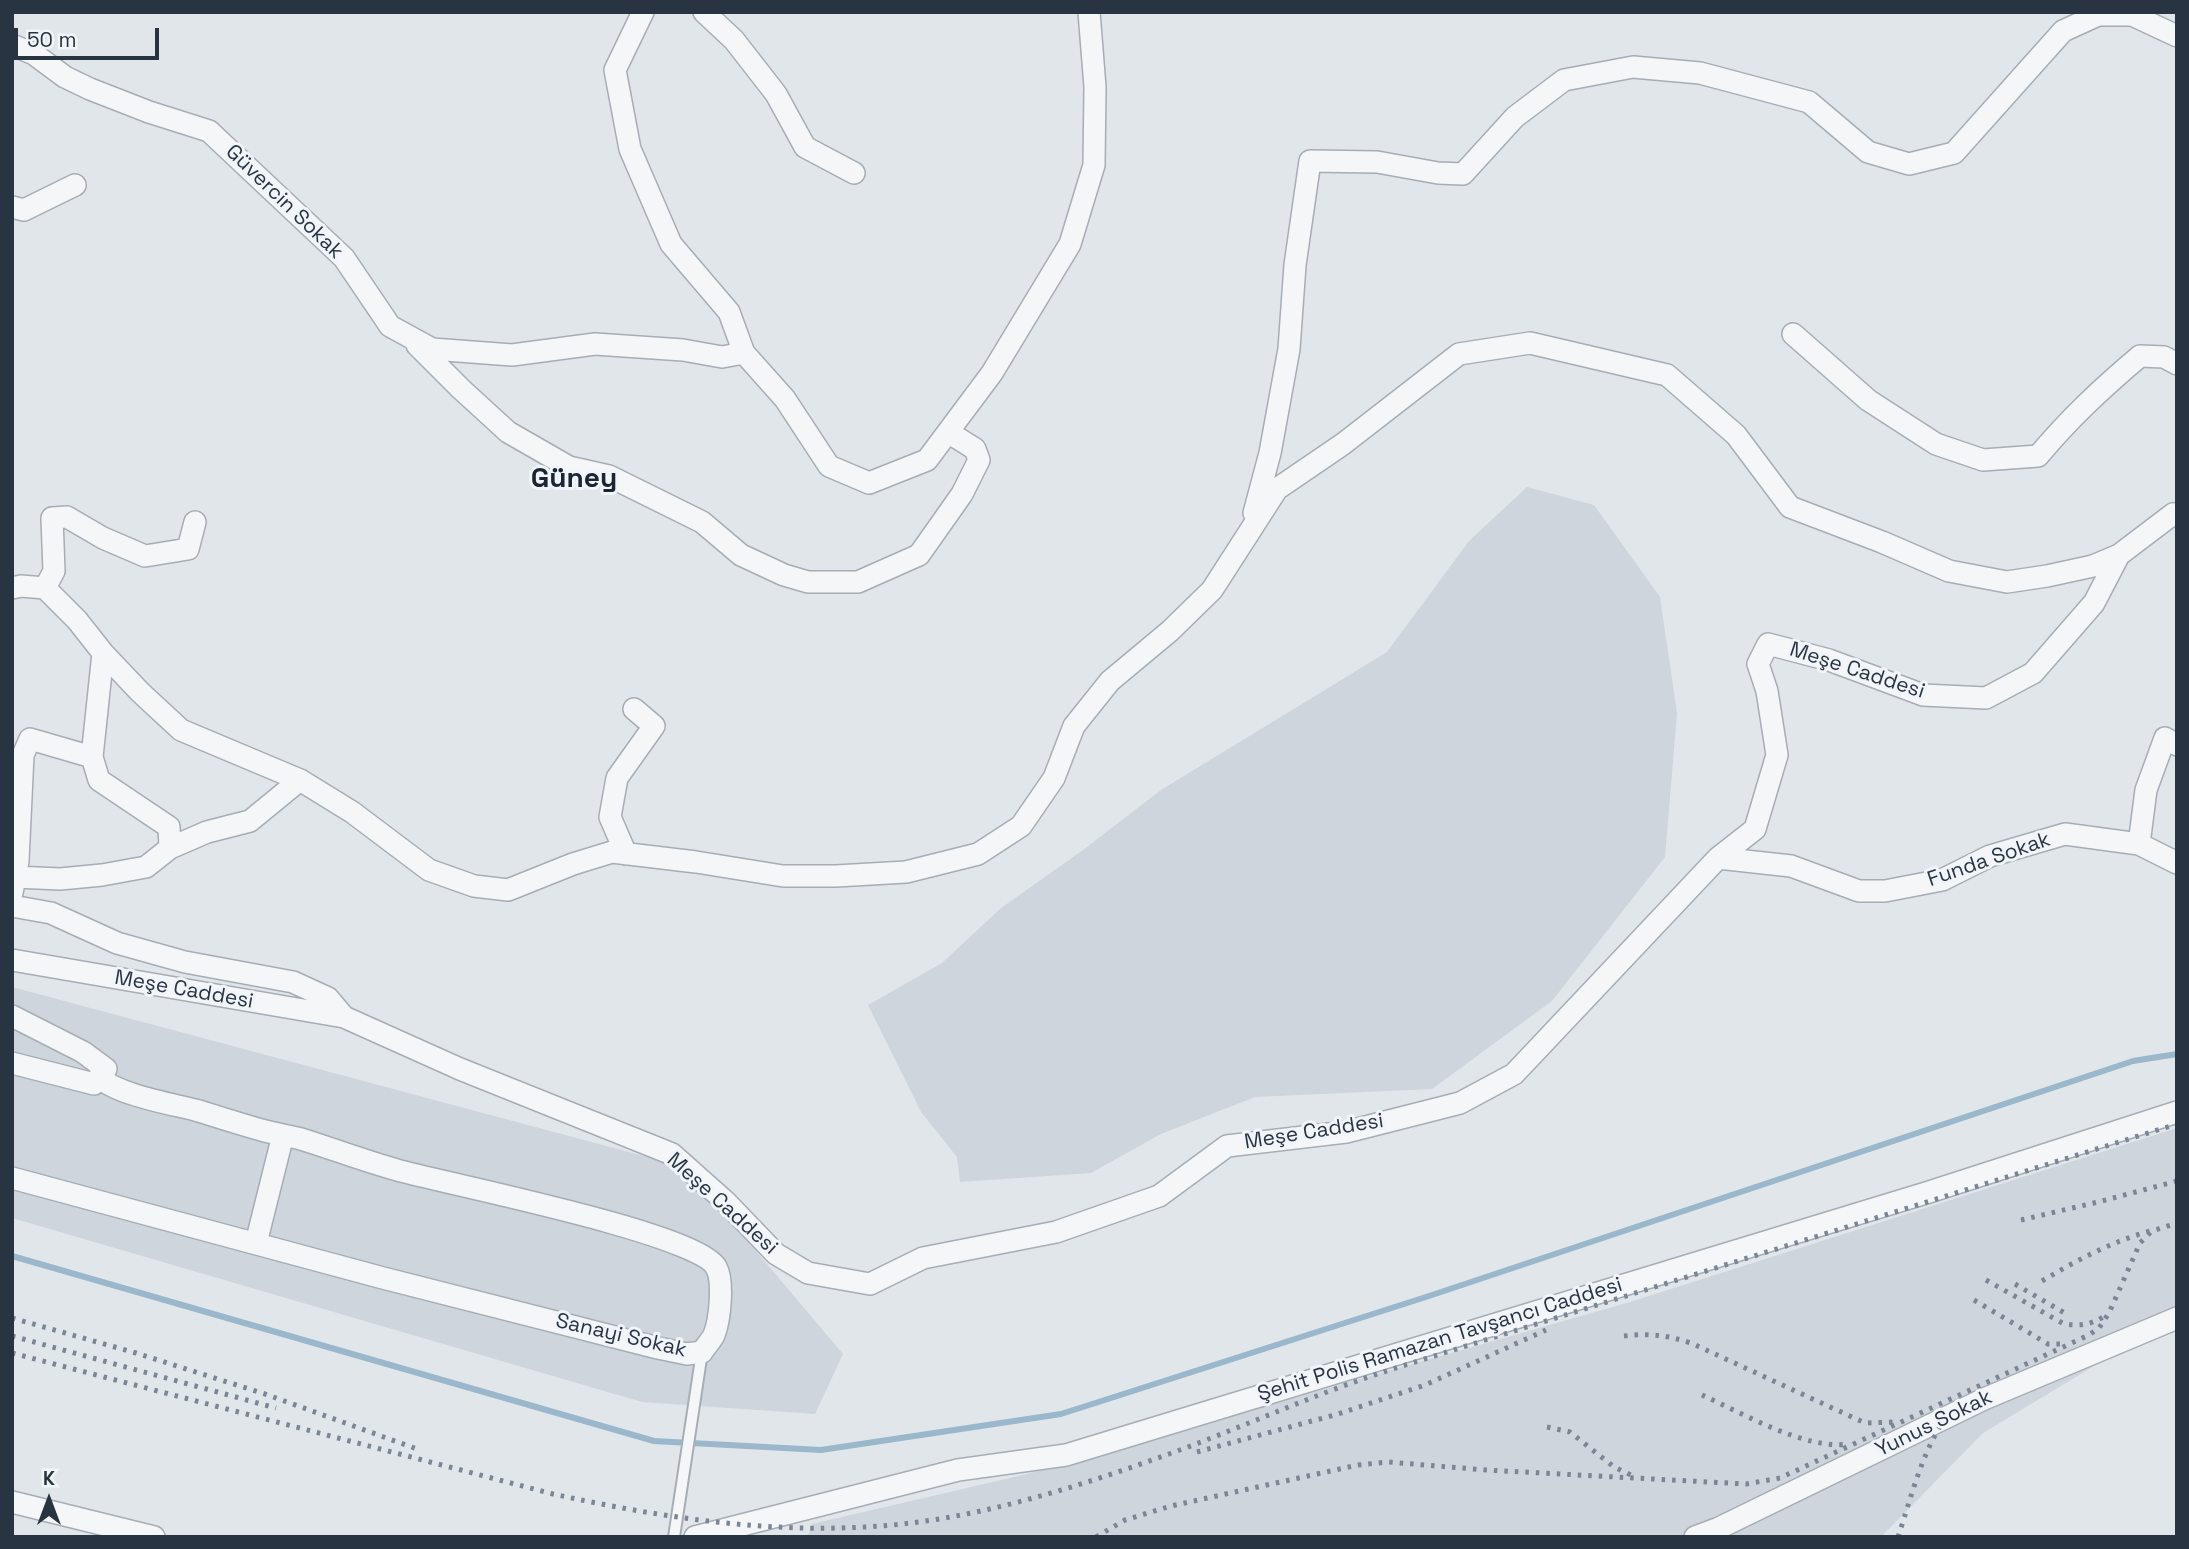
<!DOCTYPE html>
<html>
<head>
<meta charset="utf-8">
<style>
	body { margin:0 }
	#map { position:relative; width:2189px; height:1549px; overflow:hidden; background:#e1e6ea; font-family:"Space Grotesk",sans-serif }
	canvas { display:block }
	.frame { position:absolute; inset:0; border:14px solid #293443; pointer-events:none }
	.north { position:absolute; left:14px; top:1465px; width:70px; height:70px; -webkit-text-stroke:5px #f1f4f8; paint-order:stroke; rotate:0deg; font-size:19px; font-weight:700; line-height:28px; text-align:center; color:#293443 }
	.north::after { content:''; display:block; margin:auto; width:24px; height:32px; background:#293443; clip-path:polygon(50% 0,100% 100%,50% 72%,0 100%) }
	.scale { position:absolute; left:14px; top:28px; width:145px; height:32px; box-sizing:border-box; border:4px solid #293443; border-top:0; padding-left:9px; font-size:21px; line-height:24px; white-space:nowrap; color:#293443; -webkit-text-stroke:5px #f1f4f8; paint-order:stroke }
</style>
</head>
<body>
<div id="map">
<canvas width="2189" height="1549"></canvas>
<div class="frame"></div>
<div class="north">K</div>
<div class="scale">50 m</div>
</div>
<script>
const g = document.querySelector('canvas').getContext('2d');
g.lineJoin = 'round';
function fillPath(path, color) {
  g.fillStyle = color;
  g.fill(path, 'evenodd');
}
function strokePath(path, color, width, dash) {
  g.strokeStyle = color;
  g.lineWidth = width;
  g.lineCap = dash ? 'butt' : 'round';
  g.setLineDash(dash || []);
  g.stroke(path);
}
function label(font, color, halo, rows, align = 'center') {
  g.font = font + ' "Space Grotesk",sans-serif';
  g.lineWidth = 6;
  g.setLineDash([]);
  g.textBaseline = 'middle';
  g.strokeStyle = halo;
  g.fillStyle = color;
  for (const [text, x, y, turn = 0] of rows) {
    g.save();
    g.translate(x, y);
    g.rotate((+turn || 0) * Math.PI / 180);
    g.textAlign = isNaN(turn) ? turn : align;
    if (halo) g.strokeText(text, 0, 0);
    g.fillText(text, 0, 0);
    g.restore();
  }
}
const built = new Path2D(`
	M1527,487l67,18 66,92 17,116 -12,144 -113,144 -120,88 -177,8 -94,37 -70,39 -131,9 -3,-25 -36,-45 -53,-107 74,-42 59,-55 82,-58 78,-60 226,-138 82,-111z
	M12,987l673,180 158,187 -28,60 -173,-12 -630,-184z
	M2177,1128v188l-194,117 -102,104h-1073l4,-13 215,-50 603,-172z`);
const stream = new Path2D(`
	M12,1256l642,185 167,9 240,-36 368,-118 704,-235 44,-7`);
const lane = new Path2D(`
	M674,1537l28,-185`);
const street = new Path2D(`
	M704,12l30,28 42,54 29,53 49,26
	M12,45l22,9 31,23 25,12 59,23 60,19 135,127 46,68 42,23 80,6 83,-11 88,6 39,7 22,-4 -15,-41 -58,-68 -41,-95 -15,-79 28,-58
	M12,207l12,3 51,-25
	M1793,334l75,66 68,44 47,16 55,-4c33,-39 63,-67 102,-100l24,1 13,7
	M417,345l44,44 47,43 61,35 40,9 93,46 39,33 43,20 24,7h50l61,-27 43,-61 17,-34 -4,-11 -27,-17
	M744,353l41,46 44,67 40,17 58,-23 65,-87 78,-129 24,-79 1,-78 -6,-75
	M1254,513l16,-60 19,-104 6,-84 15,-104 67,1 61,11 25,1 52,-57 49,-37 69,-13 67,6 109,29 59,50 41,12 45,-11 109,-122 35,-16h34l45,21
	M12,588l9,-2 24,2 32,32 26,33 37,39 41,38 119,50 52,32 77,58 45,16 34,4 65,-26 39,-12 84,10 87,14h53l70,-4 72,-18 43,-28 33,-48 20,-52 36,-45 60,-50 42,-41 65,-101 66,-45 116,-90 71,-11 137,32 69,60 54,72 92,35 67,29 58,11 40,-6 46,-10 26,-11
	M45,588l9,-17 -2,-53 15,-1 36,21 42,18 43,-7 7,-27
	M92,757l11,-104
	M2139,844l7,-54 19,-52 12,7
	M170,848l37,-16 43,-11 50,-41
	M626,854l-16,-37 7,-39 37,-52 -20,-17
	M1718,858l73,8 68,25h26l57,-11 48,-24 75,-22 74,10 38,19
	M12,893l6,-32 5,-106 7,-16 62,18 7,23 70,47 1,21 -24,19 -44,8 -42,4 -45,-2
	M12,906l39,7 66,30 68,19 108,20 35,16 16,19
	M12,960l332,57 116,52 212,85 54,48 50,52 32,19 62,11 53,-26 133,-26 103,-36 68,-50 119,-14 114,-29 54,-29 204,-216 37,-29 22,-74 -10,-64 -9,-27 10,-20 61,16 94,35 63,3 47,-25 61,-70 25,-48 54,-41 4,2
	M12,1016l71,36 23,17 -12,15 -82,-21
	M12,1178l371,100 275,70 29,6 15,-2c3,-5 9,-11 12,-17 6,-15 10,-54 2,-68 -20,-34 -269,-83 -319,-97 -32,-9 -64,-21 -96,-31 -12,-3 -24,-5 -36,-8 -22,-6 -44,-13 -66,-20 -26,-7 -82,-16 -100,-34
	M256,1243l27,-108
	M12,1502l142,35
	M695,1537l263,-67 108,-15 860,-262 251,-81
	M1695,1537l24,-9 265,-129 193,-81`);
const rail = new Path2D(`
	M2021,1220l77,-18 79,-21
	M1986,1280l78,44c15,2 26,1 39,-7
	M2042,1281c35,-21 69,-39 108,-50
	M2015,1284l53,31
	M1974,1300l74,44h18
	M12,1318l124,35 129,41 152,55
	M12,1336l264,72
	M1624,1336c26,-3 42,-1 67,7l174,80 30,-1
	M12,1353l541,141c101,22 208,39 312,33 103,-5 207,-38 304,-73 77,-28 152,-63 230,-87 259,-81 518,-162 778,-243
	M1702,1395c40,18 103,55 146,49
	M1547,1427l23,5 44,35 17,8
	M1197,1452l141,-38 87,-29 121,-55
	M1096,1537l29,-17 46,-14 187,-41 30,-3 98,8 260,14 34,-6 309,-143 10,-7 10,-15 31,-70 12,-12 25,-8
	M1898,1537c15,-44 29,-110 67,-139`);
const streetNames = [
	["Güvercin Sokak",284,202,44],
	["Meşe Caddesi",1857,671,18],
	["Funda Sokak",1989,860,-19],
	["Meşe Caddesi",184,990,10],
	["Meşe Caddesi",1314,1132,-9],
	["Meşe Caddesi",722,1204,42],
	["Sanayi Sokak",621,1336,13],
	["Şehit Polis Ramazan Tavşancı Caddesi",1440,1340,-17],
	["Yunus Sokak",1934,1424,-26]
];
const districtNames = [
	["Güney",574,479]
];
fillPath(built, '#cfd5dd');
strokePath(stream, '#9bb7cc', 6);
strokePath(lane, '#a6adb5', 14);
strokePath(street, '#a6adb5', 24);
strokePath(lane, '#f4f6f8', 10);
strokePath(street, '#f4f6f8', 21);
strokePath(rail, '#7a8695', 5, [3.5, 7]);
label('21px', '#293443', '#f1f4f8', streetNames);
label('bold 28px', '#1b2534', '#f1f4f8', districtNames);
</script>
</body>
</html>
